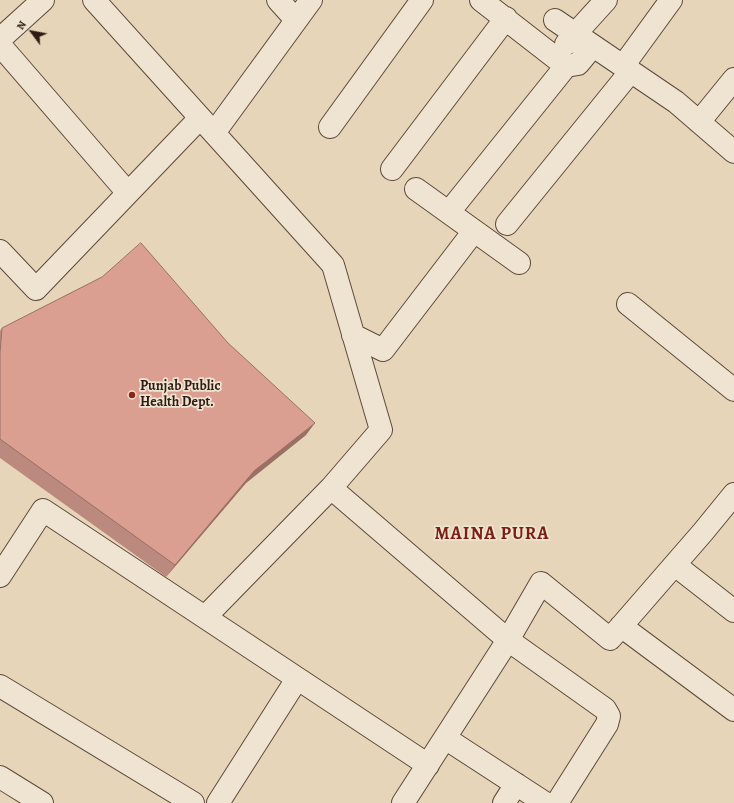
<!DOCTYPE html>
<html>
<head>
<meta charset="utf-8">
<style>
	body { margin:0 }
	#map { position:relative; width:734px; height:803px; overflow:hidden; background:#e6d5b8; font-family:Alegreya,serif }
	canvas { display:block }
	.north { position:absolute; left:12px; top:12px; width:40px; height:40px; -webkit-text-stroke:3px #efe4d1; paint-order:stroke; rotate:302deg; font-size:11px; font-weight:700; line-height:16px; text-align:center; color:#2f1b13 }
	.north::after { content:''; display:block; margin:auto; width:14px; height:18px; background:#2f1b13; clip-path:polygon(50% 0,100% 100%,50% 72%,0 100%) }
</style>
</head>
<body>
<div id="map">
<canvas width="734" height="803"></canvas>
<div class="north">N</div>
</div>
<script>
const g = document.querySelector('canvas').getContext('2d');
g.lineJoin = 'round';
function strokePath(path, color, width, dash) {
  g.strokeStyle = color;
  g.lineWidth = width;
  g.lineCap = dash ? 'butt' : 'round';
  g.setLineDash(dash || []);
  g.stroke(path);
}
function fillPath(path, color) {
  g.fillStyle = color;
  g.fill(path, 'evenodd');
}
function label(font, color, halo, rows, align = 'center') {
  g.font = font + ' Alegreya,serif';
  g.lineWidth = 3.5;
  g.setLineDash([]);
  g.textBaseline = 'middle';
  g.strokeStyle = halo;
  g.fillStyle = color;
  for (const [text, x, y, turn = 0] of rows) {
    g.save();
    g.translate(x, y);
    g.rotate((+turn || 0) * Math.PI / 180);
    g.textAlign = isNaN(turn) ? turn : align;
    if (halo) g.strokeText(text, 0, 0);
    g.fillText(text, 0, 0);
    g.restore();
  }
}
const minor = new Path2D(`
	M94,0l239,265 48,165 -50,58 -126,129
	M278,0l18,20
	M481,0l85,66
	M555,20l121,82 58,50
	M0,39l43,-39
	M566,44l40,-44
	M0,45l128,148
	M623,66l48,-66
	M699,122l35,-43
	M330,127l92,-127
	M214,133l97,-133
	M392,169l114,-151
	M416,189l103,74
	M449,212l117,-146 12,-2 15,-18
	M507,224l124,-153
	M0,251l36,38 164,-171
	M628,304l106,86
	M353,335l30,15 91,-119
	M331,488l177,152 97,69 4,7 -2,8 -50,79
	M675,565l59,46
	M0,576l43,-66 385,255
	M621,626l113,84
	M0,686l193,117
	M445,738l100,65
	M0,777l42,26
	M218,803l79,-124
	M403,803l105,-163 33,-57 69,56 93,-107 31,-38
	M504,803l12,-19`);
const wall = new Path2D(`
	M2,328l304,107 -60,48 -80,94 -166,-119v-127z`);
const shadedWall = new Path2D(`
	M315,423l-9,12 -60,48 -80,94 9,-12 79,-94z`);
const building = new Path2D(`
	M141,243l87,100 87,80 -61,48 -79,94 -175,-126v-86l2,-25 100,-51z`);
const markers = [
	[132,395,4,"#8f2418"]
];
const poiNames = [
	["Punjab Public",140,387],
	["Health Dept.",140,403]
];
const districtNames = [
	["MAINA PURA",492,535]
];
strokePath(minor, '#5d4a3c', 24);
strokePath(minor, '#efe4d1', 22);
fillPath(wall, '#bc897e');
fillPath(shadedWall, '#996f66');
fillPath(building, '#db9f92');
strokePath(building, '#996f66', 1);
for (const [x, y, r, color] of markers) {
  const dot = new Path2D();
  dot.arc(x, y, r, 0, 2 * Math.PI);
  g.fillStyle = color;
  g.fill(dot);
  strokePath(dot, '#efe4d1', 1.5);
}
label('bold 14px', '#2f1b13', '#efe4d1', poiNames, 'left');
g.letterSpacing = '1px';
label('bold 18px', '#7a1f14', '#efe4d1', districtNames);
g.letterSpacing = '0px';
</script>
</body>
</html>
